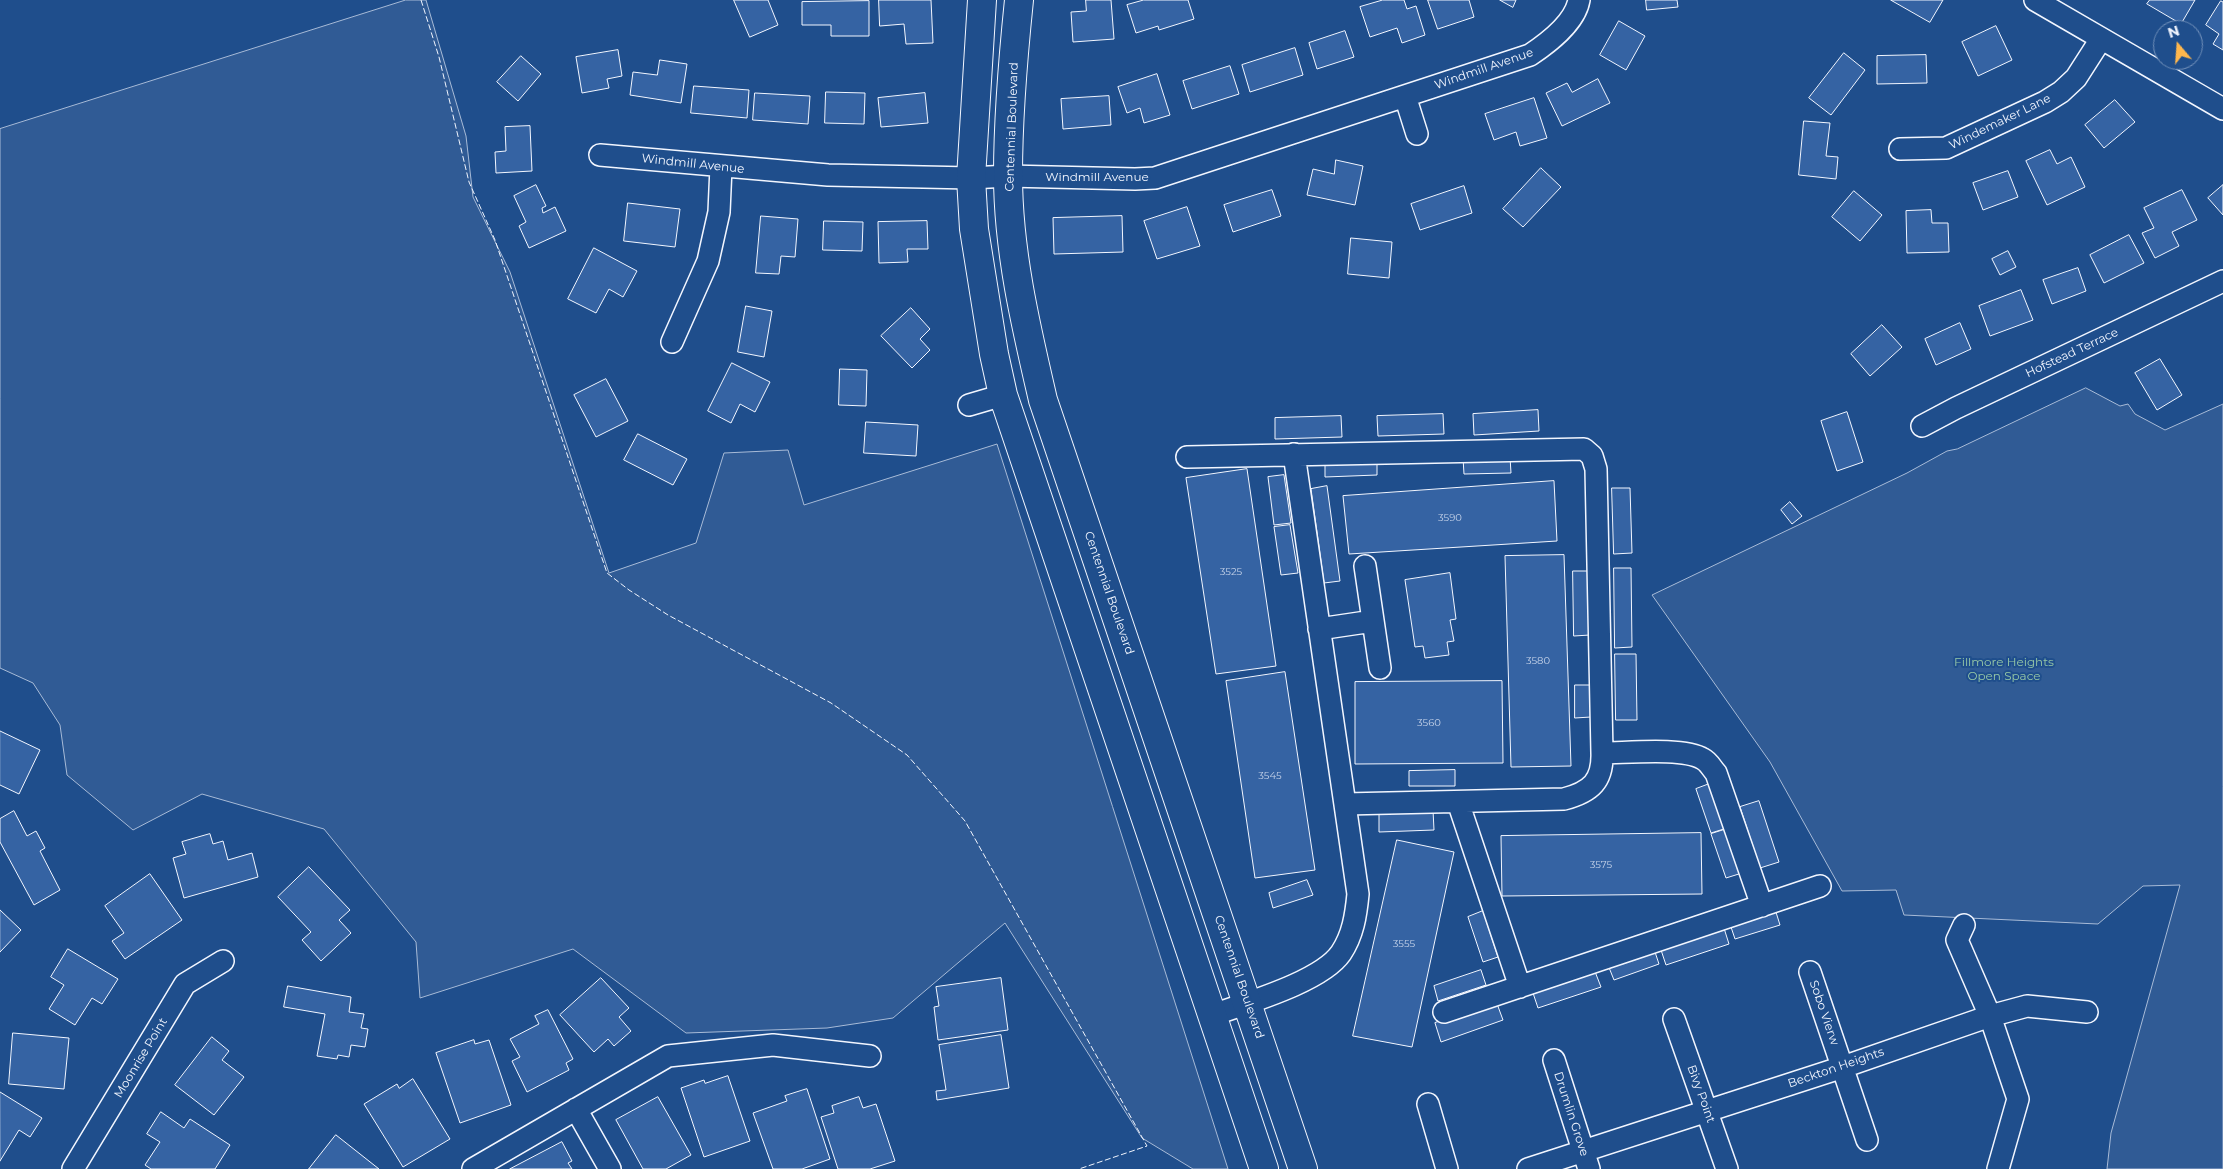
<!DOCTYPE html>
<html>
<head>
<meta charset="utf-8">
<style>
	body { margin:0 }
	#map { position:relative; width:2223px; height:1169px; overflow:hidden; background:#1f4e8c; font-family:Montserrat,sans-serif }
	canvas { display:block }
	.north { position:absolute; left:2153px; top:20px; width:50px; height:50px; box-sizing:border-box; background:#1f4e8c; border:1px solid #7391ba; border-radius:50%; rotate:342deg; font-size:14px; font-weight:700; line-height:20px; text-align:center; color:#f2f6ff }
	.north::after { content:''; display:block; margin:auto; width:18px; height:22px; background:#ffb74d; clip-path:polygon(50% 0,100% 100%,50% 72%,0 100%) }
</style>
</head>
<body>
<div id="map">
<canvas width="2223" height="1169"></canvas>
<div class="north">N</div>
</div>
<script>
const g = document.querySelector('canvas').getContext('2d');
g.lineJoin = 'round';
function fillPath(path, color) {
  g.fillStyle = color;
  g.fill(path, 'evenodd');
}
function strokePath(path, color, width, dash) {
  g.strokeStyle = color;
  g.lineWidth = width;
  g.lineCap = dash ? 'butt' : 'round';
  g.setLineDash(dash || []);
  g.stroke(path);
}
function label(font, color, halo, rows, align = 'center') {
  g.font = font + ' Montserrat,sans-serif';
  g.lineWidth = 4;
  g.setLineDash([]);
  g.textBaseline = 'middle';
  g.strokeStyle = halo;
  g.fillStyle = color;
  for (const [text, x, y, turn = 0] of rows) {
    g.save();
    g.translate(x, y);
    g.rotate((+turn || 0) * Math.PI / 180);
    g.textAlign = isNaN(turn) ? turn : align;
    if (halo) g.strokeText(text, 0, 0);
    g.fillText(text, 0, 0);
    g.restore();
  }
}
const built = new Path2D(`
	M406,0h20l40,136 7,61 37,75 99,301 87,-30 28,-90 64,-3 16,55 193,-61 231,725h-35l-51,-31 -137,-215 -112,95 -66,10 -141,5 -113,-84 -153,49 -4,-56 -92,-113 -122,-35 -69,36 -66,-55 -7,-50 -27,-42 -33,-15v-539z
	M2086,388l34,18 8,-2 7,10 30,16 58,-26v765h-116l4,-36 69,-248 -37,1 -45,38 -194,-9 -8,-25 -54,1 -72,-129 -118,-167 255,-122 40,-22 10,-2z`);
const building = new Path2D(`
	M734,0h34l10,25 -28,12z
	M879,0h52l2,43 -27,1 -2,-20 -24,2z
	M1086,0h25l3,39 -41,3 -2,-30 15,-1z
	M1144,0h44l6,19 -35,11 -1,-4 -22,7 -9,-28z
	M1383,0h21l3,9 9,-3 9,29 -23,8 -5,-15 -27,9 -10,-30z
	M1428,0h41l5,17 -36,12z
	M1500,0h16l-3,7z
	M1646,0h31l1,7 -31,3z
	M1891,0h52l-13,22z
	M2150,0h45l-14,24 -34,-20z
	M869,1v35h-38v-11h-29v-23z
	M2221,1l2,1v48l-10,-6 6,-10 -13,-9z
	M1619,21l26,15 -19,34 -26,-15z
	M1996,26l16,34 -34,16 -16,-34z
	M1345,31l9,26 -37,12 -8,-26z
	M1295,48l8,27 -53,17 -8,-27z
	M618,50l4,26 -15,3 2,9 -27,5 -6,-36z
	M1844,53l21,17 -34,45 -22,-17z
	M1926,55l1,28 -50,1v-28z
	M521,56l20,18 -23,27 -21,-19z
	M660,60l27,4 -6,39 -51,-8 3,-23 24,3z
	M1230,66l9,28 -47,15 -9,-28z
	M1157,74l13,41 -26,8 -4,-15 -13,5 -9,-26z
	M1598,79l12,24 -48,23 -16,-33 21,-10 5,9z
	M694,86l55,4 -2,28 -56,-5z
	M826,92l39,1 -1,31 -39,-1z
	M755,93l55,3 -2,28 -55,-4z
	M925,93l3,30 -47,4 -3,-29z
	M1109,96l2,29 -48,4 -2,-30z
	M1534,98l13,40 -27,8 -4,-14 -22,8 -9,-26z
	M2115,100l20,22 -31,26 -19,-23z
	M1804,121l26,2 -4,33 12,1 -2,22 -37,-4z
	M530,126l2,45 -36,2 -1,-21 11,-1 -1,-24z
	M2050,150l7,14 14,-7 14,30 -38,18 -21,-44z
	M1336,160l27,6 -8,39 -48,-10 6,-26 21,5z
	M1541,168l20,19 -38,40 -20,-18z
	M2008,171l10,26 -35,13 -10,-27z
	M536,185l10,21 -4,2 1,5 12,-6 11,24 -37,17 -10,-22 7,-4 -12,-26z
	M2223,185v30l-15,-17z
	M1464,186l8,27 -52,17 -9,-26z
	M1272,190l9,26 -48,16 -9,-27z
	M2182,190l15,30 -25,12 7,14 -24,12 -13,-25 12,-5 -10,-20z
	M1854,191l28,24 -22,26 -28,-24z
	M628,203l52,6 -5,38 -51,-6z
	M1187,207l13,39 -43,13 -13,-38z
	M1931,210l1,13h16l1,29 -42,1 -1,-42z
	M761,216l37,3 -3,38 -14,-1 -2,18 -23,-1z
	M1122,216l1,36 -69,2 -1,-36z
	M824,221l39,1 -1,29 -39,-1z
	M927,221l1,28h-21l1,13 -29,1 -1,-41z
	M2129,235l15,28 -40,20 -14,-28z
	M1351,238l41,4 -3,36 -41,-4z
	M594,248l43,23 -14,26 -14,-8 -13,24 -28,-14z
	M2008,251l8,16 -16,8 -8,-16z
	M2078,268l8,23 -34,13 -9,-24z
	M2021,290l12,30 -43,16 -11,-30z
	M746,306l26,5 -8,46 -26,-5z
	M911,308l19,21 -10,10 10,11 -18,18 -31,-32z
	M1960,323l11,26 -35,16 -11,-26z
	M1882,325l20,22 -32,29 -19,-22z
	M2160,359l22,36 -25,15 -22,-37z
	M732,363l38,19 -15,30 -15,-8 -9,19 -23,-12z
	M840,369l27,1 -1,36 -27,-1z
	M606,379l22,42 -32,16 -22,-42z
	M1538,410l1,21 -65,4 -1,-21z
	M1847,412l16,50 -26,9 -16,-50z
	M1443,414l1,20 -66,2 -1,-20z
	M1341,416l1,21 -67,2v-21z
	M866,422l52,3 -2,31 -52,-3z
	M638,434l49,25 -14,26 -49,-25z
	M1510,457l1,16 -47,1 -1,-16z
	M1377,460v15l-52,2v-15z
	M1247,469l29,197 -60,8 -30,-196z
	M1284,475l7,48 -17,2 -6,-48z
	M1554,481l3,60 -208,13 -6,-58z
	M1327,486l13,95 -16,2 -13,-94z
	M1612,488h18l2,65 -18,1z
	M1790,502l12,14 -10,8 -11,-14z
	M1290,525l8,48 -17,2 -7,-48z
	M1564,555l7,211 -60,1 -6,-211z
	M1614,568h17l1,79 -17,1z
	M1573,571h16l1,64 -16,1z
	M1450,573l6,46 -6,1 4,21 -7,1 2,13 -24,3 -2,-12 -8,1 -10,-67z
	M1615,654h21l1,66h-21z
	M1285,672l30,198 -60,8 -29,-197z
	M1502,681l1,82 -148,1v-82z
	M1575,685h15l1,32 -16,1z
	M0,731l40,19 -21,44 -19,-9z
	M1455,770v16h-46v-15z
	M1712,783l15,45 -16,5 -15,-44z
	M1759,801l20,61 -19,6 -20,-61z
	M1433,810l1,20 -55,2v-20z
	M14,811l13,25 9,-5 9,17 -5,3 20,39 -26,15 -34,-63v-23z
	M1727,829l15,44 -16,5 -15,-44z
	M1701,833l1,61 -200,2 -1,-60z
	M210,834l3,10 10,-3 5,19 24,-7 6,24 -74,21 -11,-40 13,-4 -4,-12z
	M1397,840l57,12 -42,195 -59,-11z
	M309,867l41,43 -11,10 12,13 -30,28 -19,-21 9,-8 -33,-35z
	M150,874l32,46 -57,39 -13,-18 12,-8 -19,-27z
	M1307,880l6,15 -40,13 -4,-15z
	M1775,909l5,16 -45,14 -5,-15z
	M0,910l21,20 -21,22z
	M1483,911l15,46 -15,5 -15,-45z
	M1723,925l6,19 -63,21 -6,-18z
	M68,949l50,30 -16,25 -10,-6 -17,27 -26,-16 15,-24 -13,-8z
	M1654,949l5,15 -45,16 -6,-15z
	M1594,969l7,18 -63,21 -6,-18z
	M1481,970l5,15 -48,16 -4,-15z
	M601,978l28,30 -10,9 12,14 -17,15 -6,-7 -14,13 -34,-37z
	M1001,978l7,52 -70,10 -4,-33 5,-1 -3,-19z
	M288,986l63,11 -2,15 15,2 -3,14 7,1 -3,18 -14,-2 -2,12 -11,-2 -1,4 -20,-3 8,-42 -41,-7z
	M1496,1001l7,19 -62,22 -6,-19z
	M548,1010l25,49 -7,4 3,7 -42,22 -15,-31 8,-4 -10,-18 29,-15 -4,-8z
	M13,1033l56,5 -5,51 -55,-5z
	M1001,1035l8,53 -72,12 -1,-9 10,-1 -7,-45z
	M212,1037l17,14 -7,9 22,17 -30,38 -39,-30z
	M474,1040l1,4 14,-4 22,65 -51,18 -24,-70z
	M728,1076l22,65 -46,16 -23,-69 23,-8 1,3z
	M413,1079l37,60 -47,28 -39,-63 33,-20 2,4z
	M807,1089l23,70 -28,10h-29l-20,-56 34,-12 -2,-5z
	M0,1092l42,26 -12,19 -11,-7 -19,31z
	M658,1097l33,58 -25,14h-23l-27,-49z
	M859,1097l4,11 13,-4 19,57 -25,8h-32l-17,-52 13,-4 -2,-7z
	M161,1112l23,16 6,-9 40,26 -15,24h-64l-6,-4 15,-23 -13,-8z
	M336,1135l43,34h-70z
	M562,1142l10,19 -4,2 4,6h-62z`);
const minor = new Path2D(`
	M2035,0l188,109
	M1405,96l12,38
	M1900,149l46,-1 99,-46 16,-10 15,-14 25,-39
	M600,155l228,20 143,3 37,-2 127,3 20,-1 375,-123c18,-12 45,-32 49,-55
	M672,342l36,-81 11,-49 2,-45
	M969,405l34,-10
	M1922,426l34,-18 267,-127
	M1187,457l397,-8 8,7 4,13 6,284c1,28 -11,39 -38,46l-219,5
	M1365,566l15,102
	M1319,629l54,-8
	M1602,753c25,0 81,-6 101,6 6,3 9,10 13,14l46,133
	M1458,802l62,185
	M1964,925l-7,15 33,76 37,-10 60,6
	M1810,972l57,168
	M1444,1012l376,-126
	M1213,1015c33,-12 108,-33 128,-62 12,-18 15,-38 17,-59l-64,-440
	M1674,1019l53,150
	M1554,1060l35,109
	M1428,1104l19,65
	M576,1109l34,60
	M73,1169l112,-185 38,-23
	M473,1169l195,-113 105,-11 97,11
	M1528,1169l315,-102 147,-51 28,83 -20,70`);
const major = new Path2D(`
	M982,0l-11,178 3,51 20,125 9,41 261,774
	M1019,0c-6,58 -11,117 -11,175 0,76 18,152 35,225l260,769`);
const fence = new Path2D(`
	M421,0l18,57 30,125 26,58 112,333 22,17 39,25 163,88 76,52 58,66 182,325 -68,23`);
const numberNames = [
	["3590",1450,518],
	["3525",1231,572],
	["3580",1538,661],
	["3560",1429,723],
	["3545",1270,776],
	["3575",1601,865],
	["3555",1404,944]
];
const streetNames = [
	["Windmill Avenue",1484,69,-19],
	["Windemaker Lane",2000,122,-26],
	["Centennial Boulevard",1012,127,-88],
	["Windmill Avenue",693,164,6],
	["Windmill Avenue",1097,177],
	["Hofstead Terrace",2072,353,-25],
	["Centennial Boulevard",1109,593,71],
	["Centennial Boulevard",1239,977,71],
	["Sobo Vierw",1824,1013,71],
	["Moonrise Point",141,1058,-59],
	["Beckton Heights",1836,1068,-19],
	["Bivy Point",1701,1094,70],
	["Drumlin Grove",1571,1114,72]
];
const parkNames = [
	["Fillmore Heights",2004,662],
	["Open Space",2004,676]
];
fillPath(built, '#305b95');
strokePath(built, '#a8bbd7', 1);
fillPath(building, '#3563a3');
strokePath(building, '#f2f6ff', 1);
strokePath(minor, '#f2f6ff', 24);
strokePath(major, '#f2f6ff', 30);
strokePath(minor, '#1f4e8c', 21);
strokePath(major, '#1f4e8c', 28);
strokePath(fence, '#f2f6ff', 1, [6, 2.5]);
label('10px', '#c3d1e8', null, numberNames);
label('12px', '#f2f6ff', '#1f4e8c', streetNames);
label('12px', '#97c8a6', '#1f4e8c', parkNames);
</script>
</body>
</html>
